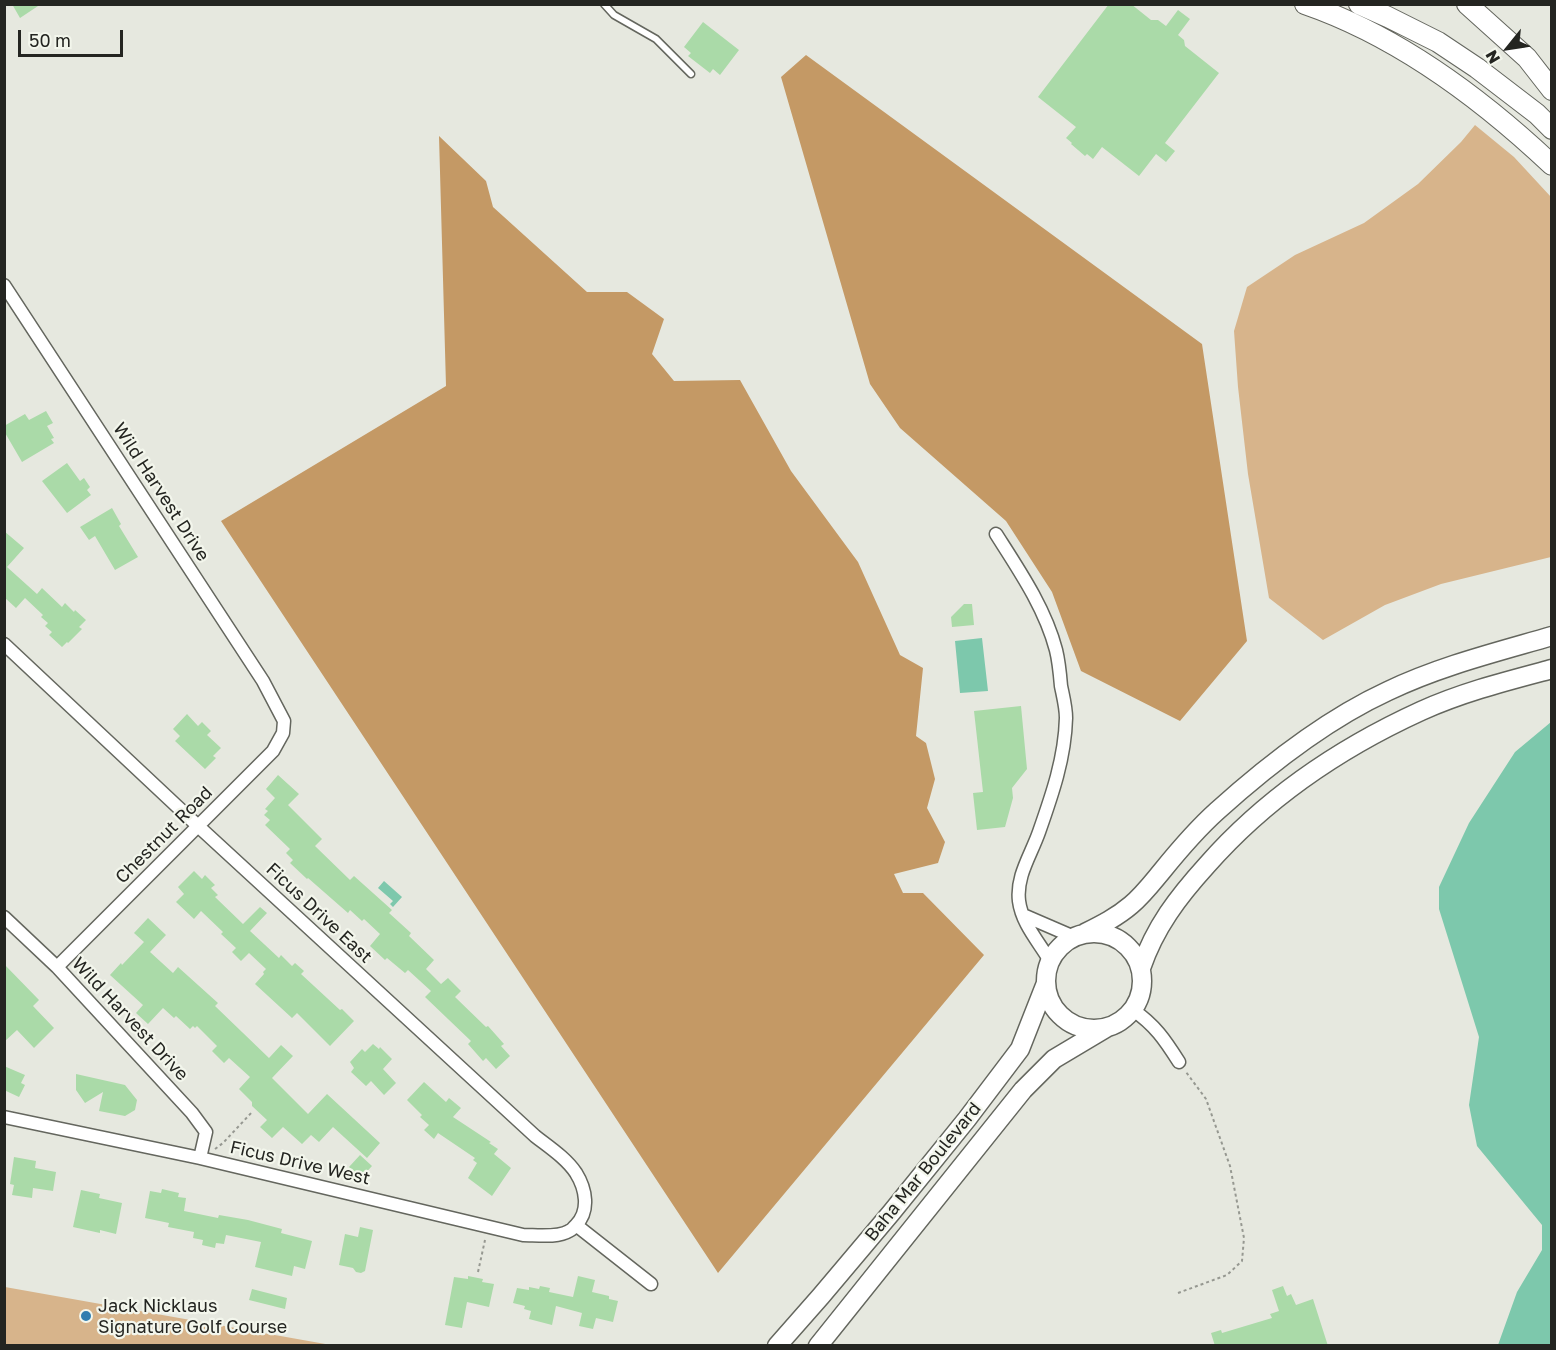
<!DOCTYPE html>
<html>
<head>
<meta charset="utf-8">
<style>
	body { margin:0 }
	#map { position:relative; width:1556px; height:1350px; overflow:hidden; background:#e6e8df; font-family:"Golos Text",sans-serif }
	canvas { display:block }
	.frame { position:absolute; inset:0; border:6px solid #242521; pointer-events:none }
	.north { position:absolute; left:1478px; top:18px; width:60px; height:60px; -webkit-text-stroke:4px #f3f6ec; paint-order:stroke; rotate:240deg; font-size:16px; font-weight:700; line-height:24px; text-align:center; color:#242521 }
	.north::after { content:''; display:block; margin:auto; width:21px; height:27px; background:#242521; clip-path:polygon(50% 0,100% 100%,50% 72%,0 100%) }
	.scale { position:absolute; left:18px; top:30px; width:105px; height:27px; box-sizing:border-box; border:3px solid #242521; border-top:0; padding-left:8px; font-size:18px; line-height:21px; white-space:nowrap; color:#242521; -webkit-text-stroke:4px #f3f6ec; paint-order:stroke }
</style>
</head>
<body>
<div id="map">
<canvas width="1556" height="1350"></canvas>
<div class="frame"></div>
<div class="north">N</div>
<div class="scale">50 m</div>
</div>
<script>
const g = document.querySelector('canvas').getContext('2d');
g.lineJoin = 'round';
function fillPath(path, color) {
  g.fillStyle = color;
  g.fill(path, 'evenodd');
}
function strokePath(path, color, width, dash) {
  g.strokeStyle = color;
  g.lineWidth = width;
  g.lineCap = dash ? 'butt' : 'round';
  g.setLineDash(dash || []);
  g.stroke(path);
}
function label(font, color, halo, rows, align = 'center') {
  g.font = font + ' "Golos Text",sans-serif';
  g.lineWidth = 4.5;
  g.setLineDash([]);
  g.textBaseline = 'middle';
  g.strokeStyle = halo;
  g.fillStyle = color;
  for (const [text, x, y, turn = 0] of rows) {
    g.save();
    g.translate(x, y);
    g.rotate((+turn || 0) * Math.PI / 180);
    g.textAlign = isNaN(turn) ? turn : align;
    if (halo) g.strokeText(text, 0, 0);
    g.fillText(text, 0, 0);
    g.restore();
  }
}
const green = new Path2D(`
	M1475,125l39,32 37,40v360l-110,27 -56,21 -62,35 -54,-42 -21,-124 -10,-87 -4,-56 13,-44 48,-32 69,-32 54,-39 43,-42z
	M4,1287h1l326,58h-326z`);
const forest = new Path2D(`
	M806,55l396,289 45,297 -67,80 -99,-50 -29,-79 -46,-71 -106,-93 -30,-44 -89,-307z
	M439,136l47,45 7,26 94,85h40l37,27 -12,35 22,27 66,-1 51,91 67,91 42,93 23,13 -7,68 10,7 9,36 -8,29 18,34 -7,21 -44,11 9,19h20l61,62 -266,318 -497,-752 225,-135z`);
const water = new Path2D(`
	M982,638l6,53 -28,2 -5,-52z
	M1551,722v623h-53l19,-53 25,-42v-25l-65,-79 -8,-41 10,-68 -40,-128v-22l30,-64 46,-71z
	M384,881l18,16 -9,10 -3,-3 3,-3 -15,-13z`);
const building = new Path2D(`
	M12,4h29l-21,14z
	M1109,4h22l20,16h7l8,6 12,-16 12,9 -12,16 6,5 1,6 34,27 -54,70 10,8 -9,11 -10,-8 -17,22 -37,-29 -9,12 -6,-5 -2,2 -14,-12 1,-1 -6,-5 10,-11 -38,-30z
	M703,22l36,28 -19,25 -7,-6 -3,4 -22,-17 3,-3 -7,-6z
	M46,411l7,12 -6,3 7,12 -3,1 3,4 -32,19 -18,-31v-5l21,-12 4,6z
	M67,463l13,18 4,-3 6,9 -3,3 4,5 -24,18 -25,-32z
	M112,508l9,16 -2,2 19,31 -23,13 -20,-34 -6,4 -9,-13z
	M4,531l20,17 -17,19 30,27 5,-6 20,19 3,-4 9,9 1,-2 11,10 -7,7 3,2 -14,14 -1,-1 -5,5 -13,-12 3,-3 -7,-6 3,-3 -7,-6 2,-2 -18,-17 -9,10 -12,-11z
	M964,604h8l2,21 -22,2 -1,-10z
	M1021,706l6,63 -15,19 1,10 -8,29 -28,3 -4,-37 10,-1 -9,-81z
	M187,714l11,12 4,-4 9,9 -4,4 14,13 -8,8 3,2 -11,11 -30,-28 5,-5 -7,-7z
	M278,775l21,19 -11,11 34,34 -7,7 35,34 4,-4 38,34 -3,3 22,20 -2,3 25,24 -8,9 15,15 7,-6 13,13 -6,6 31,30 2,-1 16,18 -3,2 9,10 -14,13 -10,-11 -3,3 -15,-17 3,-3 -46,-44 6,-6 -23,-21 -3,3 -18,-15 -2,2 -15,-14 10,-12 -16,-15 -2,2 -12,-11 -2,3 -40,-35 -1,1 -17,-16 3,-3 -7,-7 4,-4 -25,-24 5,-5 -6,-5 4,-4 -3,-2 10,-11 -9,-9z
	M194,871l8,8 3,-4 10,10 -4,3 7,7 -3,2 28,27 17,-17 7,6 -17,18 29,27 2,-3 11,11 3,-3 9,8 -3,3 39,36 2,-1 12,12 -24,25 -33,-33 -5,5 -37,-34 9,-10 -1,-2 3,-3 -17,-16 -8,8 -9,-9 4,-4 -15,-14 2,-2 -22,-21 -7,8 -18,-17 8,-8 -6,-7z
	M148,918l18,17 -16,17 23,21 5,-6 40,36 -3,3 54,52 12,-13 12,11 -21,22 36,36 19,-20 53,49 -13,15 -34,-31 -14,15 -8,-7 -9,9 -19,-17 -11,11 -12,-11 7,-7 -15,-14v-4l-13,-13 11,-12 -21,-19 -5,5 -12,-12 5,-5 -20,-20 -2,2 -2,-2 -3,3 -14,-13 -2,2 -11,-10 -15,16 -12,-11 7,-8 -33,-30 11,-12 1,2 22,-23 -10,-9z
	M4,964l35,36 -6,6 21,22 -20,20 -17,-18 -13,12z
	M373,1044l6,5 1,-2 12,12 -9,10 13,14 -12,12 -13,-14 -5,5 -15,-14 3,-4 -4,-6 12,-13 3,3z
	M4,1066l21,9 -4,8 4,2 -6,12 -15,-7z
	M76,1074l49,11 12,15 -2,10 -10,6 -26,-5 4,-19 -18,11 -9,-13z
	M424,1082l22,20 3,-4 12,10 -8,9 38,25 -2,1 9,6 -4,5 17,14 -19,28 -24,-18 9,-15 -4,-3 2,-2 -37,-25 -4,6 -10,-9 5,-5 -9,-8 2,-2 -15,-15z
	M360,1155l12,11 -11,12 -12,-11z
	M14,1157l22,4 -1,7 21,4 -3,19 -20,-3 -1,10 -20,-3 2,-10 -4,-1z
	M162,1189l17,4 -1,4 8,1 -2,13 34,7 1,-3 29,5 34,9 -1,4 31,8 -7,28 -11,-3 -2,10 -37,-9 6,-25 -35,-7 -2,9 -8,-1 -1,5 -13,-3 1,-5 -10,-2 1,-6 -26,-5 1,-4 -24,-5 5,-27 11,2z
	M81,1190l19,4 -1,4 23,5 -6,31 -16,-4v3l-27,-6z
	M360,1227l13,3 -8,41 -4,2 -5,-1 -3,-4 -14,-3 6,-31 13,3z
	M468,1276l15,3 -1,3 12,2 -5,23 -22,-5 -5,26 -17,-3 9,-48 14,2z
	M578,1276l17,4 -3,12 17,4v3l9,2 -5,21 -17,-4 -3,11 -14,-3 3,-13 -26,-7 -4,19 -23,-6 2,-8 -7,-2 1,-3 -12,-3 4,-15 12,2v-3l10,2 1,-3 10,2 -1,4 24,5z
	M1283,1286l4,10 4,-2 5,11 17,-6 15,47h-113l-4,-13 10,-3 1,3 50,-15 -2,-4 9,-3 -7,-21z
	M252,1289l35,9 -2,11 -36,-9z`);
const path = new Path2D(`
	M215,1149l8,-6 30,-32
	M478,1272l7,-32
	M1178,1293l49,-18 15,-14 2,-23 -14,-72 -24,-67 -20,-27`);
const service = new Path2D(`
	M604,4l10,11 42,24 35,35`);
const minor = new Path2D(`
	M4,285l259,396 21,40 -1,12 -10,18 -216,216
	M996,534c23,36 49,74 60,116 3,12 4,24 5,36 2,10 5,21 5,32 -1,40 -14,77 -27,114 -8,23 -23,44 -20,69 3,23 20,41 31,60
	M4,644l194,182 337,310c14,11 31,22 41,37 10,16 14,38 0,52 -2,2 -4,5 -7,6 -11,7 -33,4 -46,4l-323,-77 -196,-41
	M1023,915l51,22
	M4,917l53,50 135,146 14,19 -6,26
	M1133,1010c22,15 32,30 46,52
	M576,1225l75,59`);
const primary = new Path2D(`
	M1046 981a48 48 0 1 1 96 0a48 48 0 1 1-96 0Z
	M1085,933c16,-8 32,-16 46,-28 12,-10 21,-22 31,-34 17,-21 35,-42 55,-60 51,-46 108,-91 171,-120 52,-25 109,-39 164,-55
	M1141,968c14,-41 37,-71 66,-103 59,-67 133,-117 214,-154 42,-19 86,-30 131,-42
	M777,1346l44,-50 70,-83 76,-94 53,-70 26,-66
	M818,1346l205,-256 31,-31 52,-31`);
const trunk = new Path2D(`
	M1305,4c93,32 176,94 247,161
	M1359,4l29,13 50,25 39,26 60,46 15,15
	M1467,4l60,54 25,32`);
const markers = [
	[86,1316,6,"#307daf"]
];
const streetNames = [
	["Wild Harvest Drive",161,492,57],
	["Chestnut Road",164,835,-45],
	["Ficus Drive East",319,913,43],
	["Wild Harvest Drive",130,1019,47],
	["Ficus Drive West",300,1163,13],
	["Baha Mar Boulevard",923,1172,-51]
];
const poiNames = [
	["Jack Nicklaus",98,1306],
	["Signature Golf Course",98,1327]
];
fillPath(green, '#d7b48b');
fillPath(forest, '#c49965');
fillPath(water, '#7dc8ac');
fillPath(building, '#aadaa8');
strokePath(service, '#64665e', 9);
strokePath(minor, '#64665e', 15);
strokePath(primary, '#64665e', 21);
strokePath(trunk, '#64665e', 22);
strokePath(path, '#969891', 2, [3, 3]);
strokePath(service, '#fff', 6);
strokePath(minor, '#fff', 12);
strokePath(primary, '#fff', 18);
strokePath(trunk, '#fff', 20);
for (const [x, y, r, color] of markers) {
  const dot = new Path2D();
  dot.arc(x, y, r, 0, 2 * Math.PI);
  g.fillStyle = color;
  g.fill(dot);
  strokePath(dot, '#f3f6ec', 2);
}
label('18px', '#242521', '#f3f6ec', streetNames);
label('18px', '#242521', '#f3f6ec', poiNames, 'left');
</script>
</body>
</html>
